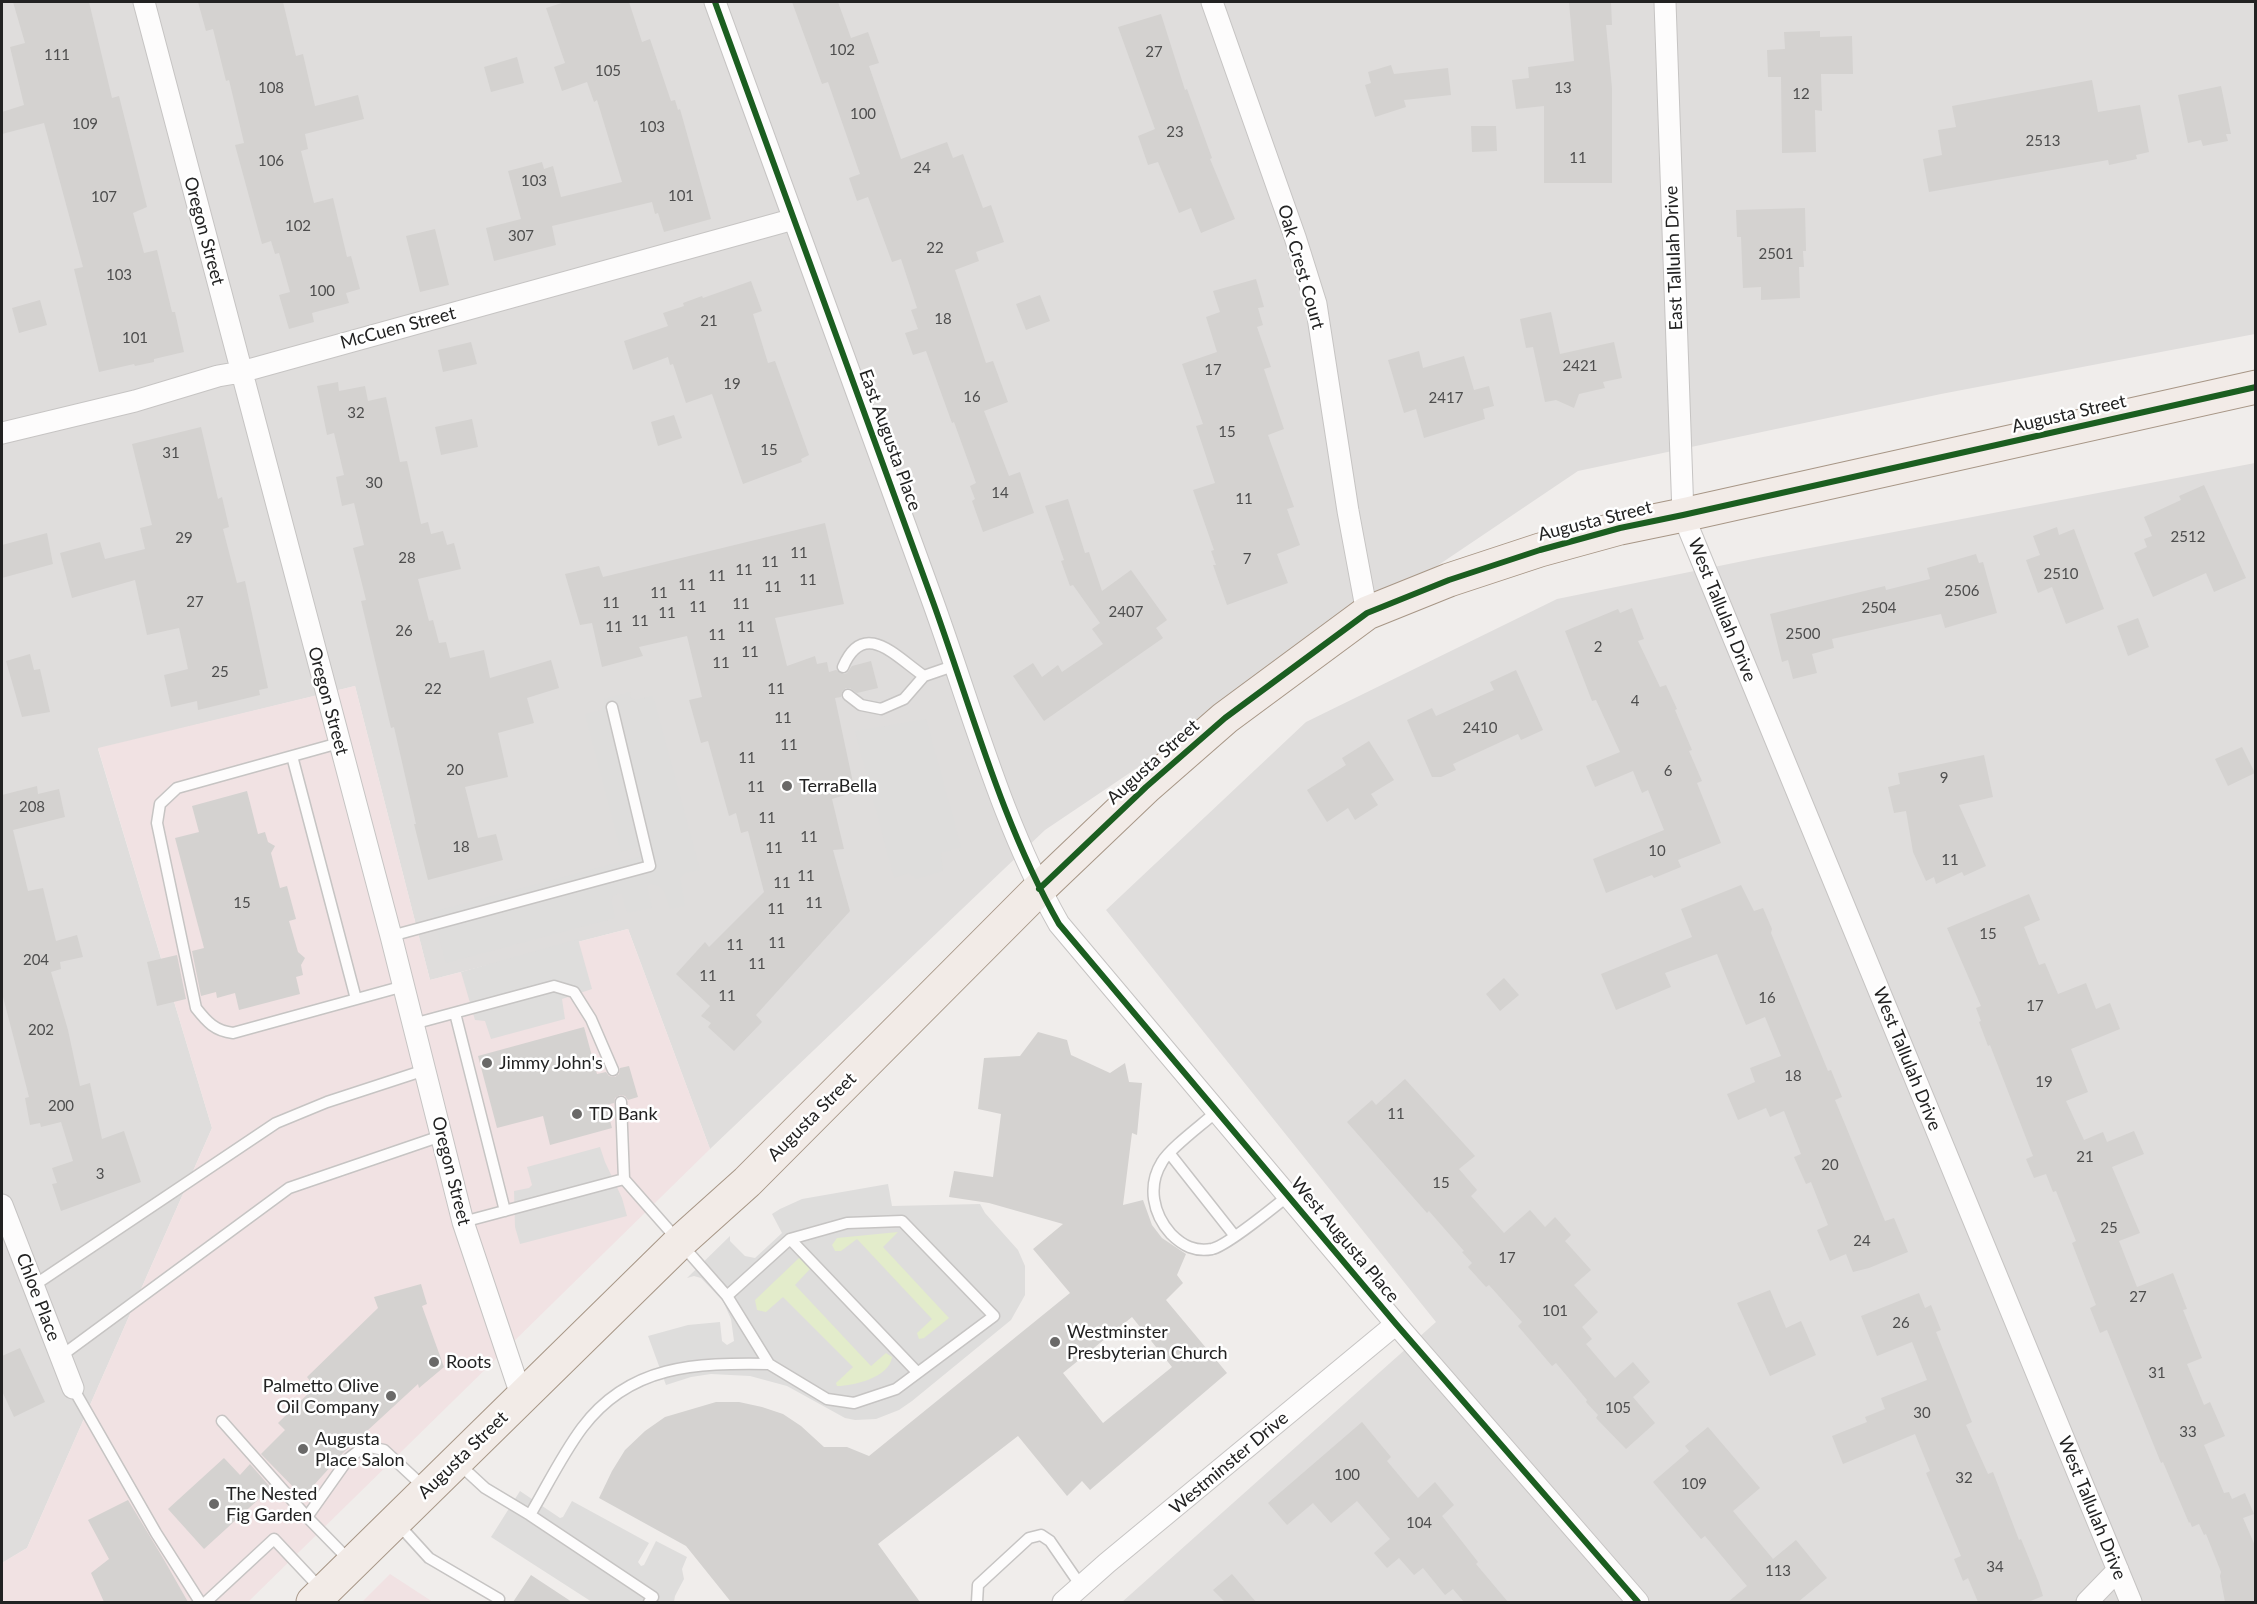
<!DOCTYPE html>
<html>
<head>
<meta charset="utf-8">
<style>
	body { margin:0 }
	#map { position:relative; width:2257px; height:1604px; overflow:hidden; background:#f0edeb; font-family:Lato,sans-serif }
	canvas { display:block }
	.frame { position:absolute; inset:0; border:3px solid #222; pointer-events:none }
</style>
</head>
<body>
<div id="map">
<canvas width="2257" height="1604"></canvas>
<div class="frame"></div>
</div>
<script>
const g = document.querySelector('canvas').getContext('2d');
g.lineJoin = 'round';
function fillPath(path, color) {
  g.fillStyle = color;
  g.fill(path, 'evenodd');
}
function strokePath(path, color, width, dash) {
  g.strokeStyle = color;
  g.lineWidth = width;
  g.lineCap = dash ? 'butt' : 'round';
  g.setLineDash(dash || []);
  g.stroke(path);
}
function label(font, color, halo, rows, align = 'center') {
  g.font = font + ' Lato,sans-serif';
  g.lineWidth = 5;
  g.setLineDash([]);
  g.textBaseline = 'middle';
  g.strokeStyle = halo;
  g.fillStyle = color;
  for (const [text, x, y, turn = 0] of rows) {
    g.save();
    g.translate(x, y);
    g.rotate((+turn || 0) * Math.PI / 180);
    g.textAlign = isNaN(turn) ? turn : align;
    if (halo) g.strokeText(text, 0, 0);
    g.fillText(text, 0, 0);
    g.restore();
  }
}
const residential = new Path2D(`
	M2,2h2253v332l-314,60 -363,77 -533,359 -335,319 -82,-220 -198,51 -75,-294 -257,63 114,379 -185,420 -25,15z
	M2255,463v1139h-1133l314,-280 -330,-412 200,-188 251,-123 206,-42z`);
const commercial = new Path2D(`
	M355,686l75,294 198,-51 82,220 -462,453h-246v-39l25,-15 185,-420 -114,-380z
	M390,1574l43,28h-71z`);
const religious = new Path2D(`
	M630,692l1,6 5,2 17,-4 47,174 -15,3 -5,4 5,29 -15,3 -6,-18 -5,-5 -8,-2 -4,2 5,22 -25,5 -5,-19 -4,-1 -5,3 -2,5 4,17 -169,45 -14,-51 210,-56 -1,-8 -2,-1 -18,5 -36,-138 16,-4 3,-6v-5z
	M926,719l35,128 -20,6 2,18 -26,8 -8,-6 -15,5 -39,-147z
	M578,939l14,50 -30,10 3,20 -74,20 -6,-18 -10,-1 -14,-48z
	M600,1147l5,15 17,36 5,18 -107,28 -5,-17 -1,-36 15,-3 3,-3 -5,-18z
	M888,1184l4,22 88,-2 5,9 33,37 7,16v29l-14,25 -99,81 -13,9 -23,9 -21,1 -10,-2 -58,-32 -37,-10 -39,-2 -20,3 -25,8 -18,-49 40,-11 32,-3 2,19 5,4 7,-4 -3,-22 -8,-18 -22,-23 -7,-2 -7,2 43,-42v5l15,15 10,2 27,-25 -10,-19 8,-5 22,-10z
	M520,1491l40,27 3,-1 9,-16 77,42 -11,19 3,4 3,-1 12,-24 31,16 -5,12 2,10 -9,17 -1,6h-82l-101,-65z`);
const grass = new Path2D(`
	M898,1232l-15,15 66,71 -25,20 -5,1 -2,-6 15,-14 -75,-80 -16,12h-6l-3,-6 5,-7z
	M799,1258h3l8,7v4l-15,16 76,81 15,-13 6,4c-2,20 -38,29 -55,29l-1,-3 17,-16 -70,-70 -17,15 -9,-2 -2,-10z`);
const building = new Path2D(`
	M13,2h76l23,96 7,-2 28,111 -14,6 11,40 13,-3 15,62h3l9,40 -30,7v3l-19,4 -1,-2 -35,8 -25,-103 9,-2 -39,-144 -42,11v-22l22,-7 -14,-58 15,-4z
	M198,2h85l13,54 7,-2 12,52 43,-11 6,24 -59,15 3,15 -7,2 13,52 19,-5 14,59 4,-1 9,33 -14,4 3,10 -37,10 2,9 -25,7 -10,-34 11,-3 -11,-39 -4,1 -4,-13 -9,3 -27,-99 9,-2 -15,-63 -3,1 -13,-52 -7,2z
	M565,2h64l13,40 8,-3 21,62 4,-1 3,10 2,-1 31,110 -47,13 -6,-19 -3,1 -3,-12 -100,24 4,19 -62,16 -8,-33 35,-9 -13,-48 34,-9 2,7 9,-3 8,31 61,-15 -25,-82 -3,2 -7,-20 -25,9 -8,-24 11,-4 -19,-55z
	M792,2h46l13,36 17,-6 11,31 -10,3 32,93 46,-17 6,16 10,-4 20,54 8,-3 13,37 -28,10 3,9 -24,9 31,93 7,-2 15,41 -24,9 25,65 11,-4 14,41 -51,19 -11,-31 3,-2 -5,-13 6,-3 -22,-61 -2,1 -26,-72 -13,4 -8,-22 13,-4 -7,-19 6,-2 -16,-49 -9,3 -24,-65 -11,4 -8,-23 11,-4 -32,-92 -6,2z
	M1569,2h42l1,23h-6l6,63v95h-68v-77l-28,3 -4,-29 17,-2 -1,-11 46,-6z
	M1161,14l24,76 2,-1 25,69 -2,1 25,60 -34,14 -10,-25 -12,5 -21,-51 -10,3 -10,-29 17,-7 -37,-102z
	M1820,31v6l32,-1 1,38h-32l1,37 -7,-1 1,42 -34,1 -1,-76h-13l-1,-27 18,-1 -1,-17z
	M517,57l7,26 -33,9 -7,-25z
	M1391,65l3,9 54,-6 3,27 -47,5 2,7 -31,10 -10,-32 6,-2 -3,-11z
	M2092,80l6,32 42,-7 9,47 -13,3 1,4 -28,6 -1,-5 -179,32 -6,-33 19,-4 -4,-25 18,-3 -4,-21z
	M2221,86l10,48h-5l2,7 -25,5 -2,-6 -13,3 -10,-48z
	M1471,126h25l1,25 -25,1z
	M1805,208l1,43h-3l1,16h-5l1,31 -39,2v-13l-18,1 -2,-51h-4l-1,-27z
	M435,229l14,56 -29,7 -14,-56z
	M1256,279l8,28 -6,1 5,17 -6,2 14,40 -7,2 20,60 -16,6 26,72 -7,2 13,36 -23,9 11,29 -61,22 -14,-40h3l-5,-14 3,-1 -21,-60 22,-7 -19,-57 7,-2 -21,-60 35,-12 -11,-35 14,-5 -7,-21z
	M751,281l11,30 -9,3 15,49 7,-2 34,94 -8,4 1,3 -59,22 -31,-90 -26,9 -13,-39 -3,1 -2,-8 -35,13 -9,-29 44,-15 -5,-13 21,-7 -1,-3 19,-7 1,2z
	M1040,295l10,26 -24,9 -10,-26z
	M40,300l7,25 -28,8 -7,-25z
	M1551,312l9,42 54,-12 8,36 -19,4 2,6 -26,6 -5,14 -18,-8 -11,2 -12,-55 -7,1 -6,-29z
	M471,342l6,22 -34,8 -5,-22z
	M1419,351l4,17 41,-12 10,34 15,-4 5,20 -11,3 2,10 -61,19 -8,-29 -12,4 -16,-53z
	M338,382l1,9 26,-5 3,15 18,-4 14,65 7,-1 14,63 7,-2 3,12 12,-3 4,14 7,-2 7,26 -43,10 11,42 4,-1 6,23 7,-1 4,16 34,-8 6,28 61,-18 8,28 -32,10 7,25 -36,10 10,44 -43,10 13,51 18,-4 7,26 -75,20 -14,-56h2l-22,-97 -3,1 -30,-127 5,-1 -13,-52 11,-3 -10,-42 -12,3 -6,-29 8,-2 -10,-42 -7,2 -10,-49z
	M674,415l8,23 -24,8 -7,-24z
	M472,419l6,28 -37,8 -6,-28z
	M201,427l17,72 4,-2 7,30 -6,2 14,54 8,-2 23,107 -9,2 1,5 -62,15 -1,-9 -26,6 -7,-32 24,-6 -9,-41 -32,7 -12,-55 -63,18 -12,-45 40,-11 5,17 40,-10 -5,-21 12,-3 -20,-81z
	M2204,485l42,93 -32,14 -8,-19 -53,24 -19,-44 13,-6 -3,-8 8,-3 -8,-19 37,-17 -2,-4z
	M1068,499l17,54 4,-1 13,39 29,-21 36,50 -11,8 7,10 -119,83 -31,-45 20,-13 9,14 16,-12 4,7 41,-28 -11,-15 8,-6 -27,-38 -3,1 -9,-25 3,-1 -19,-54z
	M825,523l19,81 -69,14 12,48 28,-10 2,8 10,-2 2,10 7,-2 8,4 3,-1 5,-7 19,-5 7,27 -21,5 -7,-5h-4l-4,3 -1,6 -6,1 20,94 -23,7 12,50 -11,1 17,61 -94,104 6,7 -28,29 -26,-24 3,-4 -10,-7 9,-10 -34,-32 29,-32 4,5 55,-55 -16,-61 -7,2 -5,-20 -7,3 -21,-75 -7,2 -12,-43 13,-3 -15,-61 -48,11 4,9 -41,11 -10,-44 -12,2 -15,-51 34,-8 4,11z
	M2057,527l2,8 15,-6 30,80 -38,15 -14,-37 -14,6 -12,-33 14,-5 -7,-19z
	M47,533l6,31 -51,14v-33z
	M1976,554l3,9 4,-1 14,51 -52,15 -4,-14 -109,25 2,9 -22,6 5,19 -24,6 -5,-19 -6,2 -12,-48 115,-28 1,4 44,-11 -3,-11z
	M1632,608l12,31 -6,2 22,46 6,-2 11,24 -2,1 17,40 -3,1 13,30 -5,2 24,60 -43,17 3,7 -27,11 -2,-3 -46,18 -13,-34 71,-29 -16,-40 -6,3 -9,-22 -38,16 -9,-21 34,-14 -24,-52 -4,1 -27,-70 53,-22 2,4z
	M2138,618l11,29 -21,9 -11,-30z
	M30,654l4,16 6,-1 10,43 -28,5 -16,-56z
	M1516,670l27,60 -22,10 -3,-6 -65,30 3,6 -15,7h-9l-25,-57 25,-12 4,8 58,-26 -4,-8z
	M1369,741l25,39 -23,14 7,11 -23,15 -7,-12 -21,14 -20,-32 39,-25 -4,-7z
	M2242,747l13,26 -27,13 -13,-27z
	M1984,755l9,42 -34,8 27,61 -22,10 -2,-4 -26,12 -2,-7 -8,4 -13,-29 -7,-41 -12,2 -6,-26 12,-3 -2,-11z
	M37,786l1,8 21,-5 6,28 -52,13 15,61 15,-3 13,53 21,-6 6,22 -23,5 1,7 -10,3 17,58 12,56 10,-3 12,56 22,-8 17,51 -80,29 -9,-27 5,-1 -5,-15 21,-7 -12,-39 -20,5 -1,-4 -10,2 -5,-27 4,-1 -27,-104v-198z
	M247,791l11,43 7,-2 3,10 7,4 -4,7 9,35 7,-2 9,33 -7,2 9,31 7,6 -4,7 2,10 -7,2 4,17 -61,16 -4,-17 -18,5 -1,-6 -15,4 -9,-45 12,-3 -29,-110 24,-6 -7,-26z
	M1741,885l13,26 9,-3 9,21 -1,4 57,138 3,-1 11,27 -7,3 50,121 9,-3 14,34 -39,16 -16,4 -7,-18 -16,7 -13,-31 11,-5 -17,-43 -5,2 -12,-27 7,-3 -17,-43 -14,6 -4,-9 -28,12 -11,-26 28,-12 -5,-14 31,-12 -16,-39 -19,8 -29,-71 -52,19 6,14 -55,23 -15,-36 91,-37 -11,-28z
	M2029,894l11,26 -16,7 15,38 6,-2 13,31 28,-11 10,26 14,-6 10,26 -49,20 17,43 -22,9 18,39 19,-8 4,10 27,-11 10,23 -32,13 28,66 -21,8 18,46 36,-14 14,36 -4,1 19,48 -15,6 17,41 6,-3 15,34 -21,9 20,48 5,-1 3,7 13,-6 9,21 -11,4 13,30v54h-31l-5,-26 1,-4 -15,-38 -2,1 -5,-11 -7,3 -2,-5 -1,1 -26,-61 -2,1 -54,-133 -7,3 -10,-25 6,-3 -24,-62 4,-2 -20,-50 -3,1 -7,-18 -12,4 -8,-19 7,-3 -43,-111 -2,1 -9,-24 2,-1 -5,-13 5,-2 -34,-78z
	M177,955l9,44 -29,7 -10,-44z
	M1504,978l15,17 -19,16 -14,-17z
	M584,1027l13,47 9,-2 3,4 6,1 4,-3 1,-6 9,-2 9,31 -10,3 -3,-4 -5,-1 -5,3 -1,5 -8,2 6,23 -62,17 -7,-29 -46,12 -19,-72z
	M1038,1032l29,8 4,15 39,18 15,-10 4,19 13,1 -5,52 -5,-2 -9,72 20,-5 9,25 10,13 24,16 -9,21 6,8 -17,17 61,73 -137,117 -8,-9 -15,15 -49,-60 -140,108 42,58h-189l-45,-56 -87,-48 13,-27 13,-21 20,-19 20,-14 51,-15h23l23,5 21,7 18,12 23,21h23l22,9 201,-163 -37,-44 30,-25 -74,-21 -40,-6 5,-26 39,6 8,-63 -23,-5 6,-51 36,-2zM1132,1317l40,50 -69,56 -40,-50z
	M1405,1079l70,77 -16,13 18,21 -6,6 33,37 26,-23 15,17 10,-10 16,18 -6,6 26,29 -17,15 24,27 -16,15 10,12 -6,5 29,34 18,-16 17,20 -17,15 22,26 -29,26 -30,-31 2,-3 -12,-13 1,-2 -31,-37 -4,3 -34,-40 4,-4 -33,-37 -3,2 -18,-20 4,-4 -10,-11 2,-1 -35,-40 -2,2 -80,-91 25,-22 4,5z
	M421,1284l6,20 -5,2 22,61 -25,21 -1,-4 -75,69 -40,44 -42,-43 24,-24 -7,-7 37,-36 -8,-10 71,-69 -4,-11z
	M1770,1290l16,38 15,-7 15,34 -46,21 -33,-73z
	M1919,1293l6,15 6,-3 10,25 -5,2 36,90 -6,3 22,49 5,-2 26,68 2,-1 18,44 4,13 -15,6h-50l-10,-24 -5,3 -9,-22 7,-3 -35,-83 4,-2 -15,-37 -72,30 -11,-28 35,-14 -2,-5 20,-8 -4,-11 46,-18 -15,-38 -35,14 -16,-40z
	M20,1348l25,54 -31,15 -12,-26v-35z
	M1362,1422l29,35 -4,4 31,37 17,-16 19,23 -12,11 36,46 -2,2 32,38h-44l-11,-13 -8,6 -22,-27 -9,7 -15,-17 -12,10 -13,-15 16,-14 -33,-38 -26,22 -18,-20 -26,22 -19,-22z
	M1708,1427l52,61 -27,23 40,48 23,-19 31,38 -29,24h-70l19,-16 -42,-50 -4,3 -48,-57 36,-31 -4,-5z
	M224,1458l16,17 10,-11 21,24 -67,61 -36,-40z
	M128,1500l35,58 25,44h-84l-13,-29 18,-14 -21,-39z
	M1232,1574l24,28h-31l-12,-12z
	M531,1575l41,27h-59z`);
const lane = new Path2D(`
	M843,667c21,-49 53,-10 81,9
	M848,695l13,10 20,4 23,-10 20,-23 32,-11
	M339,743l-162,45 -17,16 -3,19 39,185c11,14 19,23 37,25l171,-47
	M292,756l64,243
	M391,936l259,-70 -38,-159
	M455,1013l50,198
	M413,1024l141,-38 20,6 17,27 22,51
	M621,1102l3,77 103,117 42,68 58,35 27,4 42,-14 98,-73 -92,-95 -55,2 -57,16 -63,57
	M1216,1112c-13,12 -46,36 -54,50 -15,24 -9,52 9,72 12,12 24,18 41,15 15,-3 62,-42 76,-53
	M1170,1154l64,81
	M463,1222l161,-43
	M790,1239l127,133
	M33,1286l243,-163 51,-21 98,-32
	M61,1356l228,-168 152,-52
	M73,1388l83,145 44,69
	M222,1421l85,96 43,44
	M459,1464l26,24 45,27 123,82 -4,5
	M530,1515c17,-29 32,-60 52,-87 48,-64 114,-65 187,-64
	M307,1517l41,-58 17,-13 19,4 41,38
	M398,1524l31,34 70,41
	M206,1602l68,-63 47,50
	M977,1602l1,-17 51,-47 12,-3 9,6 31,45`);
const street = new Path2D(`
	M144,2l247,934 72,286 59,176
	M715,2c73,200 145,400 218,600 39,108 69,222 126,322l337,400 242,278
	M1212,2l83,235 21,67 32,207 19,102
	M1665,2l18,513 448,1087
	M2,433l133,-32 83,-25 23,-4 553,-153
	M2,1205l71,183
	M1063,1602l44,-39 289,-239
	M2087,1602l31,-32`);
const primary = new Path2D(`
	M313,1602l366,-359 68,-61 292,-293 107,-102 79,-69 142,-105 82,-33 91,-30 80,-22 63,-13 573,-128`);
const cycleway = new Path2D(`
	M715,2c73,200 145,400 218,600 39,108 69,222 126,322l337,400 242,278
	M1039,889l107,-102 79,-69 142,-105 82,-33 91,-30 80,-22 63,-13 573,-128`);
const markers = [
	[787,786,6,"#6a6968"],
	[487,1063,6,"#6a6968"],
	[577,1114,6,"#6a6968"],
	[1055,1342,6,"#6a6968"],
	[434,1362,6,"#6a6968"],
	[391,1396,6,"#6a6968"],
	[303,1449,6,"#6a6968"],
	[214,1504,6,"#6a6968"]
];
const numberNames = [
	["102",842,50],
	["27",1154,52],
	["111",57,55],
	["105",608,71],
	["108",271,88],
	["13",1563,88],
	["12",1801,94],
	["100",863,114],
	["109",85,124],
	["103",652,127],
	["23",1175,132],
	["2513",2043,141],
	["11",1578,158],
	["106",271,161],
	["24",922,168],
	["103",534,181],
	["101",681,196],
	["107",104,197],
	["102",298,226],
	["307",521,236],
	["22",935,248],
	["2501",1776,254],
	["103",119,275],
	["100",322,291],
	["18",943,319],
	["21",709,321],
	["101",135,338],
	["2421",1580,366],
	["17",1213,370],
	["19",732,384],
	["16",972,397],
	["2417",1446,398],
	["32",356,413],
	["15",1227,432],
	["15",769,450],
	["31",171,453],
	["30",374,483],
	["14",1000,493],
	["11",1244,499],
	["2512",2188,537],
	["29",184,538],
	["11",799,553],
	["28",407,558],
	["7",1247,559],
	["11",770,562],
	["11",744,570],
	["2510",2061,574],
	["11",717,576],
	["11",808,580],
	["11",687,585],
	["11",773,587],
	["2506",1962,591],
	["11",659,593],
	["27",195,602],
	["11",611,603],
	["11",741,604],
	["11",698,607],
	["2504",1879,608],
	["2407",1126,612],
	["11",667,613],
	["11",640,621],
	["11",614,627],
	["11",746,627],
	["26",404,631],
	["2500",1803,634],
	["11",717,635],
	["2",1598,647],
	["11",750,652],
	["11",721,663],
	["25",220,672],
	["22",433,689],
	["11",776,689],
	["4",1635,701],
	["11",783,718],
	["2410",1480,728],
	["11",789,745],
	["11",747,758],
	["20",455,770],
	["6",1668,771],
	["9",1944,778],
	["11",756,787],
	["208",32,807],
	["11",767,818],
	["11",809,837],
	["18",461,847],
	["11",774,848],
	["10",1657,851],
	["11",1950,860],
	["11",806,876],
	["11",782,883],
	["15",242,903],
	["11",814,903],
	["11",776,909],
	["15",1988,934],
	["11",777,943],
	["11",735,945],
	["204",36,960],
	["11",757,964],
	["11",708,976],
	["11",727,996],
	["16",1767,998],
	["17",2035,1006],
	["202",41,1030],
	["18",1793,1076],
	["19",2044,1082],
	["200",61,1106],
	["11",1396,1114],
	["21",2085,1157],
	["20",1830,1165],
	["3",100,1174],
	["15",1441,1183],
	["25",2109,1228],
	["24",1862,1241],
	["17",1507,1258],
	["27",2138,1297],
	["101",1555,1311],
	["26",1901,1323],
	["31",2157,1373],
	["105",1618,1408],
	["30",1922,1413],
	["33",2188,1432],
	["100",1347,1475],
	["32",1964,1478],
	["109",1694,1484],
	["104",1419,1523],
	["34",1995,1567],
	["113",1778,1571]
];
const streetNames = [
	["Oregon Street",204,231,75],
	["East Tallulah Drive",1674,258,-92],
	["Oak Crest Court",1301,267,74],
	["McCuen Street",398,328,-15],
	["Augusta Street",2069,414,-13],
	["East Augusta Place",890,440,70],
	["Augusta Street",1595,521,-14],
	["West Tallulah Drive",1722,610,68],
	["Oregon Street",328,701,75],
	["Augusta Street",1153,762,-42],
	["West Tallulah Drive",1907,1059,68],
	["Augusta Street",812,1117,-45],
	["Oregon Street",451,1171,76],
	["West Augusta Place",1345,1240,50],
	["Chloe Place",38,1297,69],
	["Augusta Street",463,1455,-44],
	["Westminster Drive",1229,1463,-40],
	["West Tallulah Drive",2092,1508,68]
];
const poiNames = [
	["TerraBella",799,786],
	["Jimmy John's",499,1063],
	["TD Bank",589,1114],
	["Westminster",1067,1332],
	["Presbyterian Church",1067,1353],
	["Roots",446,1362],
	["Palmetto Olive",379,1386,"right"],
	["Oil Company",379,1407,"right"],
	["Augusta",315,1439],
	["Place Salon",315,1460],
	["The Nested",226,1494],
	["Fig Garden",226,1515]
];
fillPath(residential, '#dfdddc');
fillPath(commercial, '#f1e2e3');
fillPath(religious, '#dedddc');
fillPath(grass, '#e3eccb');
fillPath(building, '#d4d2d0');
strokePath(lane, '#c6c4c3', 13);
strokePath(street, '#c6c4c3', 23);
strokePath(primary, '#a79686', 35);
strokePath(lane, '#fdfcfc', 10);
strokePath(street, '#fdfcfc', 21);
strokePath(primary, '#f2ebe7', 33);
strokePath(cycleway, '#1b5e20', 6);
for (const [x, y, r, color] of markers) {
  const dot = new Path2D();
  dot.arc(x, y, r, 0, 2 * Math.PI);
  g.fillStyle = color;
  g.fill(dot);
  strokePath(dot, '#fff', 2);
}
label('15px', '#4e4e4e', null, numberNames);
label('18px', '#222', '#fff', streetNames);
label('18px', '#222', '#fff', poiNames, 'left');
</script>
</body>
</html>
